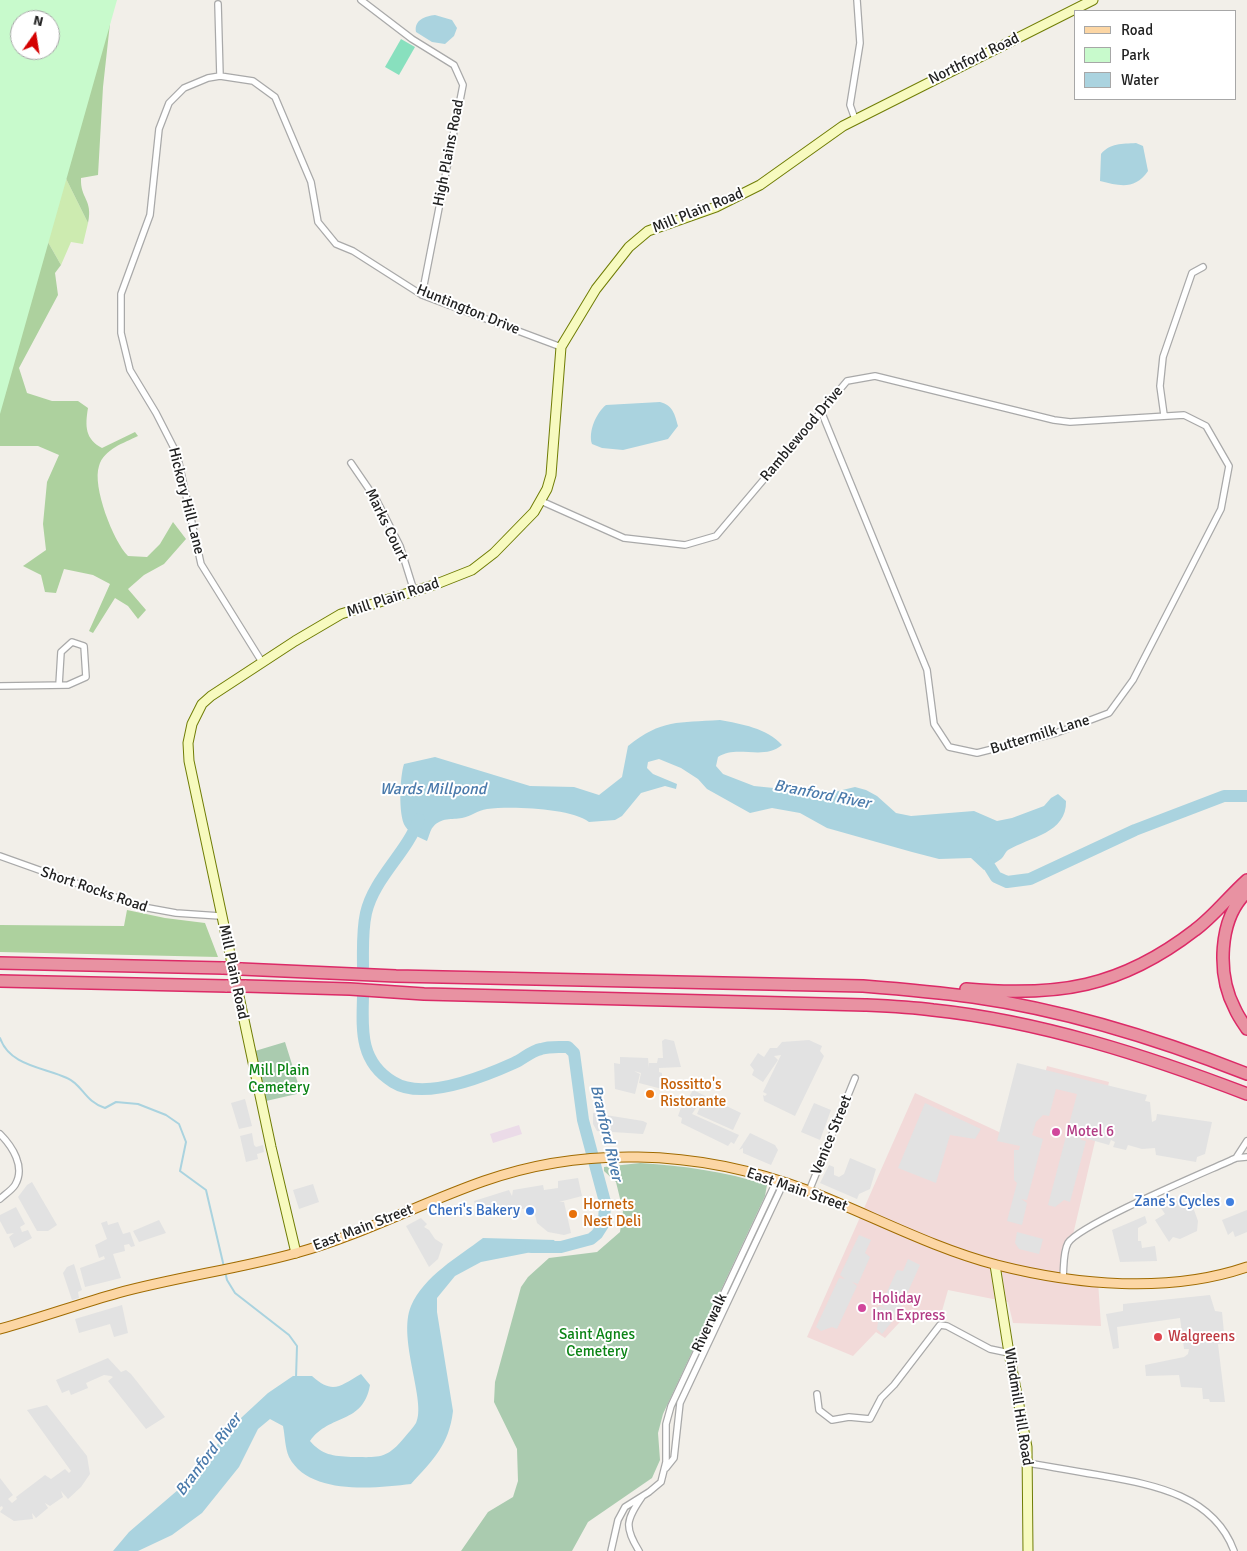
<!DOCTYPE html>
<html>
<head>
<meta charset="utf-8">
<style>
	body { margin:0 }
	#map { position:relative; width:1247px; height:1551px; overflow:hidden; background:#f2efe9; font-family:Signika,sans-serif }
	canvas { display:block }
	.legend { position:absolute; left:1074px; top:10px; width:162px; height:90px; box-sizing:border-box; background:#fff; border:1px solid #a7a7a7; margin:0; padding:6px 9px; list-style:none; font-size:15px; color:#222 }
	.legend li { display:flex; align-items:center; gap:10px; height:25px }
	.legend b { width:25px; border:1px solid #a7a7a7 }
	.north { position:absolute; left:10px; top:10px; width:50px; height:50px; box-sizing:border-box; background:#fff; border:1px solid #a7a7a7; border-radius:50%; rotate:13deg; font-size:14px; font-weight:700; line-height:20px; text-align:center; color:#222 }
	.north::after { content:''; display:block; margin:auto; width:18px; height:22px; background:#d40000; clip-path:polygon(50% 0,100% 100%,50% 72%,0 100%) }
</style>
</head>
<body>
<div id="map">
<canvas width="1247" height="1551"></canvas>
<ul class="legend">
<li><b style="height:6px;background:#fcd6a4"></b>Road</li>
<li><b style="height:14px;background:#c8facc"></b>Park</li>
<li><b style="height:14px;background:#aad3df"></b>Water</li>
</ul>
<div class="north">N</div>
</div>
<script>
const g = document.querySelector('canvas').getContext('2d');
g.lineJoin = 'round';
function fillPath(path, color) {
  g.fillStyle = color;
  g.fill(path, 'evenodd');
}
function strokePath(path, color, width, dash) {
  g.strokeStyle = color;
  g.lineWidth = width;
  g.lineCap = dash ? 'butt' : 'round';
  g.setLineDash(dash || []);
  g.stroke(path);
}
function label(font, color, halo, rows, align = 'center') {
  g.font = font + ' Signika,sans-serif';
  g.lineWidth = 4;
  g.setLineDash([]);
  g.textBaseline = 'middle';
  g.strokeStyle = halo;
  g.fillStyle = color;
  for (const [text, x, y, turn = 0] of rows) {
    g.save();
    g.translate(x, y);
    g.rotate((+turn || 0) * Math.PI / 180);
    g.textAlign = isNaN(turn) ? turn : align;
    if (halo) g.strokeText(text, 0, 0);
    g.fillText(text, 0, 0);
    g.restore();
  }
}
const commercial = new Path2D(`
	M1047,1066l62,16 -46,195 35,4 3,45 -88,-3 -5,-21 -60,-12 -8,28 -28,-9 -27,29 -9,-6 -23,24 -46,-19 108,-244 112,52z`);
const industrial = new Path2D(`
	M519,1125l3,9 -29,9 -3,-9z`);
const grass = new Path2D(`
	M0,53l35,63 53,107 -5,21 -12,-2 -10,23 -61,-107z`);
const forest = new Path2D(`
	M0,0l112,5 -9,82 -5,88 -17,3c-1,21 12,21 7,45l-53,-107zM20,20h30v30h-30z
	M0,158l61,107 -6,8 3,22 -39,73 8,25 25,8h26l10,7c-3,18 -3,31 14,40l33,-16 3,4c-14,7 -34,13 -39,30 -7,20 14,75 29,90l19,1 13,-13 13,-22 13,17 -22,25 -20,11 -16,14 18,21 -8,9 -10,-13 -13,-8 -22,35 -4,-2 21,-47 -17,-9 -29,-6 -8,24 -11,-1 -4,-17 -18,-9 23,-16 -3,-26 4,-42 12,-27 -21,-9h-38z
	M127,910l38,8 40,5 13,34 -218,-5v-27l124,1z`);
const cemetery = new Path2D(`
	M285,1042l16,51 -35,8 -11,-50z
	M640,1163c44,3 84,8 127,22l-2,11 -102,218 -5,19 2,27 -8,18 -64,44 -16,29h-111l27,-39 25,-15 5,-16 -1,-32 -23,-47 1,-20 26,-95 7,-10 21,-19 48,-6 23,-20 3,-21 -7,-29 -12,-11v-4z`);
const park = new Path2D(`
	M0,0h117l-117,414zM20,20h30v30h-30z`);
const pitch = new Path2D(`
	M401,39l14,8 -16,28 -14,-8z`);
const parking = new Path2D(`
	M665,1039l9,2 7,26 -22,1v4l3,1v16l-23,-6 2,-10 -7,-2 6,3 -5,20 -20,-5 -1,-26 6,1v-7l28,1 1,10v-5h8l1,-5h5l-1,-17z
	M809,1040l13,6 -2,5 4,5 -29,60 -31,-15 -1,-6 2,1 2,-2 -4,-2 18,-37 -7,1 4,4 -15,22 -11,-7 2,-5 -4,-5 8,-12 6,4 6,-9h7l5,-6z
	M1017,1063l130,32 -2,6 5,1 2,20 4,-2 1,-6 55,8 -7,32 -8,3 -1,5 -40,-7 -1,-7 -13,1 -14,-4 -2,5 -13,-3 2,-5 -4,-2 -2,5 -28,-8v3l5,1 -16,61 -6,-2 -9,7 -7,-2 29,-111 -21,-5 -7,27 -6,-1 -7,7 -4,13 11,4 -16,61 -6,-1 6,4 -5,22 -15,-4 10,-38 -3,-3v-30h5l1,-4 -23,-5z
	M693,1090l48,23 -8,17 -36,-16 3,-7 -2,-2 -6,9 47,21 -5,9 -3,-2 -3,4 -47,-23 1,-5 -4,-2 5,-14h3z
	M245,1099l7,27 -13,3 -8,-26z
	M814,1103l17,7 -11,30 -19,-8z
	M925,1103l56,26 -6,10 -25,-4 -14,48 -38,-15z
	M593,1113l50,8 4,2 -2,6 -2,5 -46,-3 -4,-7z
	M252,1133l2,12 2,2 7,-2 1,7 -7,2 1,5 -12,3 -6,-26z
	M750,1133l25,12 3,5 -7,15 -28,-12v-5l-4,2z
	M850,1158l26,11 -6,20 -11,5 -2,5 -37,-16 9,-18 5,2v8l5,2 5,-3z
	M578,1178l4,18 -23,6h5l7,31 -7,2 -16,-3 -11,-9 -4,-16 -20,4 -1,-3 -32,8 -6,-15 35,-11 3,6 1,-6 30,-5 1,5 14,-2v-7z
	M32,1182l25,43 -9,6h-11l-19,-34 9,-12z
	M313,1184l6,18 -20,7 -6,-19z
	M1189,1196l9,25 -1,10 -17,8 -7,-2 -4,5 -14,-22 10,-6 -4,-6z
	M16,1207l9,17 -5,3 2,5 6,-2 4,8 -18,10 -5,-11 5,-4 -7,1 -7,-13v-6z
	M1247,1210v22l-12,5 -2,-6 -5,4 -6,-15z
	M1145,1216l2,7 -9,5v13h3l1,7 13,-2 2,15 -37,1 -8,-32z
	M421,1218l6,6 -3,3 5,3 6,9 8,5 -5,15 -9,8 -23,-41z
	M159,1220l7,13 -27,9 -6,-11z
	M107,1221l1,4 10,-3 5,12 7,-2 5,14 -4,1 -2,-3 -5,1 1,6 -12,3 8,24 -36,9 -5,-19 25,-9 -1,-3 -5,2 -4,-13 12,-6 -6,-16z
	M1017,1232l26,7 -4,15 -20,-5 -4,-6z
	M859,1235l12,5 -6,13 5,4 -12,27 -6,-2 5,4 -20,43 -5,-2 -11,4 -5,-4 23,-49 6,1 -5,-4z
	M908,1259l12,6 -23,51 -6,-2 4,4 -13,16 -5,-5 2,-14 -4,-5 4,-4 7,3 -5,-4 16,-35 6,1z
	M74,1264l8,26 -4,2 1,6 -7,2 -9,-27 4,-6z
	M1210,1295l5,16 7,1 3,31 -7,1 7,58h-15l-1,-3h-6l-1,-11 -21,-1 -2,-12 -33,1 -1,-11 39,-8 4,-3 1,-5h-5l-4,-31 -63,9 2,21 -6,1 -7,-35 17,-3v-7z
	M122,1305l6,28 -14,4 -4,-13 -31,9 -4,-14z
	M108,1358l13,14 5,-2 5,4 34,43 -19,12 -38,-48 5,-4 -2,-1 -7,-1 -18,8 2,5 -17,7 -2,-5 -7,3 -6,-13z
	M47,1405l40,51 3,18 -9,13 -13,12 -7,-8 2,6 -13,9 -5,-3 3,5 -12,10 -4,-5 1,6 -19,2 -14,-9 3,-4 -1,-2 -2,1v-29l13,17 -5,4 4,4 5,-4 -1,-2 29,-22 6,4 14,-10 4,4 2,-2 -44,-61z`);
const water = new Path2D(`
	M435,15l17,5 5,8 -3,8 -9,8 -13,-2 -16,-10c-2,-12 9,-16 19,-17z
	M1136,143l7,3 5,25c-13,19 -28,15 -48,10l1,-27c9,-11 21,-10 35,-11z
	M660,402c13,3 15,13 18,24l-10,13 -45,11 -21,-2 -10,-4c-4,-12 4,-31 14,-39z
	M720,720c21,4 47,8 62,25 -19,16 -45,-1 -64,12l-2,9 7,8 31,12 59,6h21l21,-5 11,3 11,6 19,17 15,3 63,-5 23,10 15,-3 32,-12 7,-8 7,-4 8,7c1,32 -36,36 -58,49 -3,2 -4,7 -7,9 -5,4 -12,7 -17,11l-13,-12 -32,1 -27,-7 -85,-24 -27,-15 -28,-5 -22,5 -43,-24 -9,-10 -17,-11 -22,-9 -11,3 -1,6 6,6 24,10 -1,5 -11,-3 -24,7 -19,23 -7,4 -26,2c-19,-14 -78,-16 -102,-13 -9,1 -17,8 -25,9 -10,2 -21,-1 -29,9 -3,3 -4,10 -6,14 -9,-4 -17,-7 -22,-15 -7,-12 -5,-50 -1,-62l31,-7 95,29 44,1 25,8 23,-18 6,-31c34,-27 50,-23 92,-26z
	M483,1238l72,2 -13,10 -61,12 -26,14 -18,22v14l16,99c-4,34 -20,49 -42,73 -35,4 -102,12 -122,-27 -4,-9 -4,-21 -6,-31l-13,-7 -12,10 -19,38 -37,46 -30,22 -34,16h-25l16,-19 64,-55 35,-47 40,-37 25,-17h19c21,19 28,10 49,-2l9,11c-7,40 -40,28 -60,56 12,14 23,15 41,16 27,0 35,3 53,-19 4,-5 9,-10 12,-15 11,-21 -19,-84 -5,-117 13,-30 47,-49 72,-68z`);
const stream = new Path2D(`
	M0,1038c10,28 43,29 67,40 15,6 18,24 38,30l11,-6 22,2 28,11 13,9 7,18 -6,29 26,19 18,77
	M225,1271l2,9 8,13 54,42 8,11 -1,32`);
const river = new Path2D(`
	M981,853l15,24 11,5 23,-3 105,-49 89,-34h23
	M363,967c0,-18 -1,-36 3,-54 8,-35 41,-60 53,-94
	M363,997c-1,34 -3,65 30,85 30,19 90,-5 121,-19 9,-4 17,-12 27,-14 8,-3 18,-2 27,-2l6,6 9,67 22,82 -1,21 -7,11 -6,5 -30,8h-30`);
const street = new Path2D(`
	M361,0l51,39 42,26 9,20 -41,210
	M218,4l2,72
	M855,119l-5,-14 10,-62 -3,-43
	M1164,415l-4,-29 3,-29 29,-84 11,-6
	M351,463l26,38 23,45 14,45
	M541,501l83,37 61,7 31,-9 131,-155 28,-5 179,44 16,2 114,-7 22,11 23,40 -8,43 -88,171 -24,33 -53,20 -79,20 -28,-6 -15,-23 -7,-54 -106,-259
	M262,662l-61,-98 -24,-110 -21,-41 -26,-43 -9,-37v-39l29,-79 9,-86 10,-26 15,-15 24,-10 12,-2 33,5 22,16 36,85 7,40 18,22 17,7 69,44 139,52
	M0,686l68,-1 18,-8 -2,-31 -12,-4 -11,10 -2,33
	M0,856l143,51 33,6 44,3
	M0,1134c12,12 26,33 15,51 -3,5 -11,10 -15,14
	M1236,1158l11,-17
	M809,1191l46,-113
	M1063,1277c1,-10 0,-25 5,-34 12,-19 140,-72 168,-85l11,-1
	M817,1394l2,16 13,10 17,-3 21,2 11,-21 13,-13 46,-60 7,1 43,23 19,4
	M1028,1463c25,4 51,9 76,13 51,9 110,20 130,75
	M666,1468l8,-10 6,-55 104,-221
	M611,1551l7,-31 7,-13 24,-15 12,-10 5,-20v-38l5,-18 106,-226
	M639,1551c-15,-24 -13,-31 3,-54`);
const secondary = new Path2D(`
	M296,1253l-25,-106 -82,-386 -1,-18 4,-19 10,-20 9,-8 84,-55 46,-27 93,-29 38,-15 22,-17 40,-41 13,-23 4,-14 10,-128 35,-58 33,-42 19,-16 68,-24 44,-22 83,-59 250,-126
	M995,1265l14,88 18,94 1,104`);
const primary = new Path2D(`
	M0,1329c40,-11 79,-25 118,-36 59,-16 120,-24 178,-40 65,-18 125,-50 188,-72 48,-17 103,-25 154,-24 59,1 116,13 171,34 62,24 123,57 188,74 79,20 171,29 250,2`);
const highway = new Path2D(`
	M1247,892c-29,27 -30,83 -12,117 3,7 8,14 12,20
	M0,963l223,5
	M241,969l155,7 467,10c37,3 73,6 110,11 91,13 188,43 274,77
	M0,981l227,5
	M245,986l105,3 74,5 441,11c22,1 45,2 68,5 106,11 215,46 314,84
	M966,989c91,8 154,-1 229,-59 19,-14 34,-34 52,-50`);
const highwayBridge = new Path2D(`
	M223,968l18,1
	M227,986h18`);
const markers = [
	[650,1094,5,"#e8710a"],
	[1056,1132,5,"#d1479c"],
	[1230,1202,5,"#3f7fe0"],
	[530,1211,5,"#3f7fe0"],
	[573,1214,5,"#e8710a"],
	[862,1308,5,"#d1479c"],
	[1158,1337,5,"#e0444e"]
];
const streetNames = [
	["Northford Road",974,59,-26],
	["High Plains Road",449,153,-79],
	["Mill Plain Road",698,211,-22],
	["Huntington Drive",468,310,22],
	["Ramblewood Drive",802,434,-50],
	["Hickory Hill Lane",186,501,76],
	["Marks Court",386,525,64],
	["Mill Plain Road",393,598,-18],
	["Buttermilk Lane",1040,735,-17],
	["Short Rocks Road",94,890,19],
	["Mill Plain Road",233,972,78],
	["Venice Street",832,1135,-68],
	["East Main Street",797,1190,19],
	["East Main Street",363,1228,-21],
	["Riverwalk",710,1323,-65],
	["Windmill Hill Road",1018,1407,81]
];
const parkNames = [
	["Mill Plain",279,1071],
	["Cemetery",279,1088],
	["Saint Agnes",597,1335],
	["Cemetery",597,1352]
];
const foodNames = [
	["Rossitto's",660,1085],
	["Ristorante",660,1102],
	["Hornets",583,1205],
	["Nest Deli",583,1222]
];
const hotelNames = [
	["Motel 6",1066,1132],
	["Holiday",872,1299],
	["Inn Express",872,1316]
];
const shopNames = [
	["Zane's Cycles",1220,1202],
	["Cheri's Bakery",520,1211]
];
const healthNames = [
	["Walgreens",1168,1337]
];
const waterNames = [
	["Wards Millpond",433,790],
	["Branford River",822,795,11],
	["Branford River",606,1133,77],
	["Branford River",209,1455,-53]
];
fillPath(commercial, '#f2dad9');
fillPath(industrial, '#ebdbe8');
fillPath(grass, '#cdebb0');
fillPath(forest, '#add19e');
fillPath(cemetery, '#aacbaf');
fillPath(park, '#c8facc');
fillPath(pitch, '#88e0be');
fillPath(parking, '#e2e2e2');
fillPath(water, '#aad3df');
strokePath(stream, '#aad3df', 2);
strokePath(river, '#aad3df', 12);
strokePath(street, '#a9a9a9', 8);
strokePath(secondary, '#707d05', 11);
strokePath(primary, '#a06b00', 11);
strokePath(highway, '#dc2a67', 14);
strokePath(street, '#fff', 5.5);
strokePath(secondary, '#f7fabf', 9);
strokePath(primary, '#fcd6a4', 9);
strokePath(highway, '#e892a2', 11);
strokePath(highwayBridge, '#dc2a67', 14, []);
strokePath(highwayBridge, '#e892a2', 11);
for (const [x, y, r, color] of markers) {
  const dot = new Path2D();
  dot.arc(x, y, r, 0, 2 * Math.PI);
  g.fillStyle = color;
  g.fill(dot);
  strokePath(dot, '#fff', 2);
}
label('15px', '#222', '#fff', streetNames);
label('15px', '#0c8416', '#fff', parkNames);
label('15px', '#c56008', '#fff', foodNames, 'left');
label('15px', '#b23c85', '#fff', hotelNames, 'left');
label('15px', '#366cbe', '#fff', shopNames, 'right');
label('15px', '#be3a42', '#fff', healthNames, 'left');
label('italic 16px', '#4a7aab', '#fff', waterNames);
</script>
</body>
</html>
